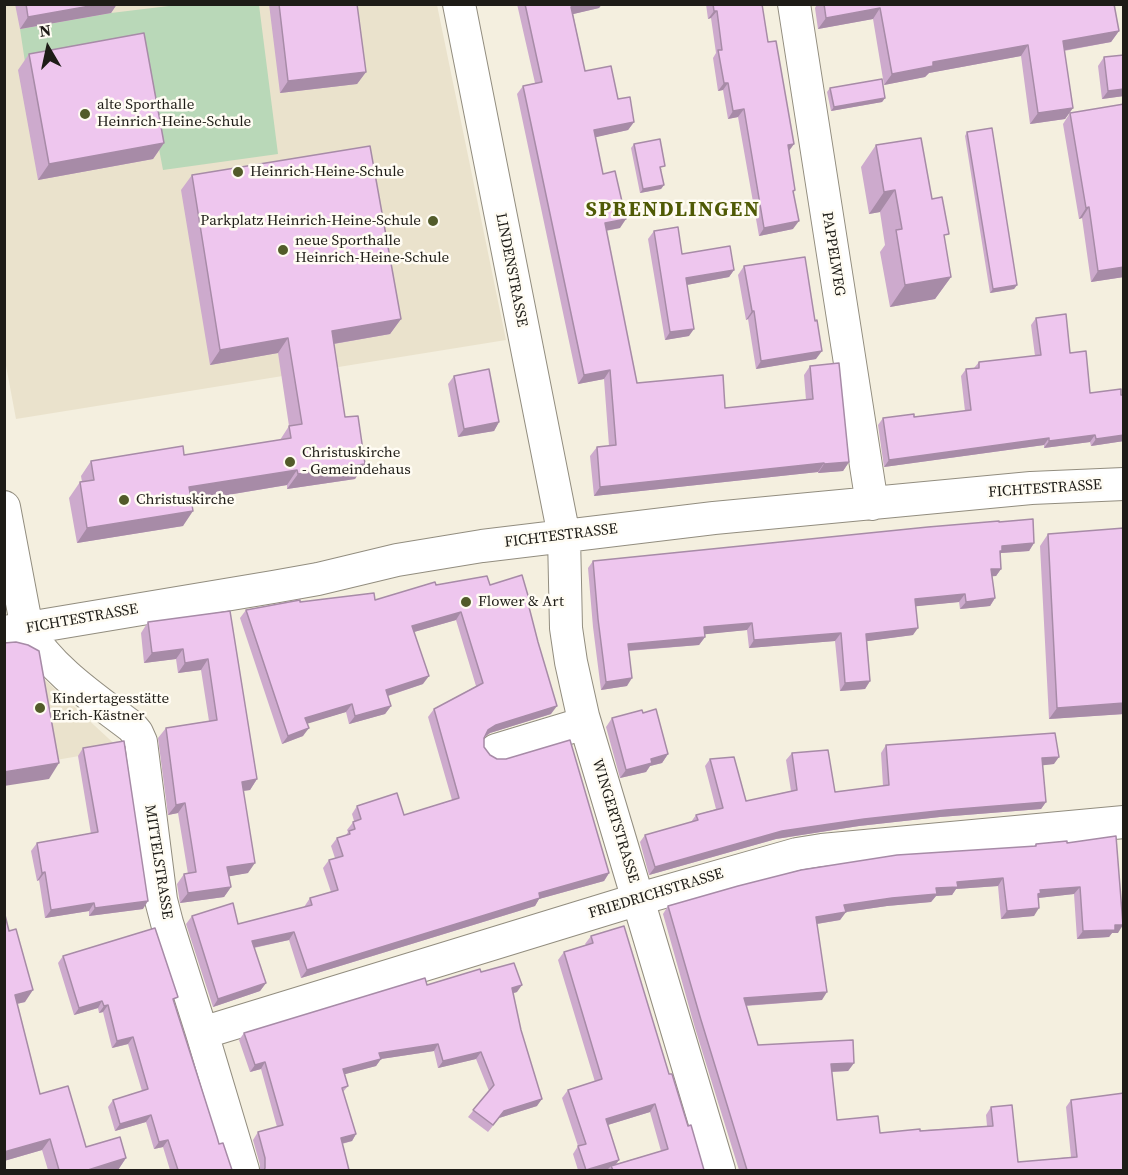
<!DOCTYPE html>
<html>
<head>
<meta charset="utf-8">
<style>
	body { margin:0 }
	#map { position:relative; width:1128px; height:1175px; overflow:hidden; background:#f4efdf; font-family:"Source Serif 4",serif }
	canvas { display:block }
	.frame { position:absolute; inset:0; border:6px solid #1e1c17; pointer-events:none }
	.north { position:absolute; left:18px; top:18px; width:60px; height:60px; -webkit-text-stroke:4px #fffcf3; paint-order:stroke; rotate:351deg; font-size:16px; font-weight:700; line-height:24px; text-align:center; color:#1e1c17 }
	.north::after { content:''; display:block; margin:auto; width:21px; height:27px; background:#1e1c17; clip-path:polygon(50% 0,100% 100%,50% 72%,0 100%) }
</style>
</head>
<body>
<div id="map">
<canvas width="1128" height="1175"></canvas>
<div class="frame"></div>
<div class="north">N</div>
</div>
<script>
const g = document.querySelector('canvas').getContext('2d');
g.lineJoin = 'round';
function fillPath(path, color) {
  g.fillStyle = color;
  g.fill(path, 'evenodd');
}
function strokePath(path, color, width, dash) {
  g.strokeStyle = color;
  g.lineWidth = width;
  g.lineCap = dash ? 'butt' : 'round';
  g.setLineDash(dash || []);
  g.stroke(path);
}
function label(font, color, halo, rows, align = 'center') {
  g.font = font + ' "Source Serif 4",serif';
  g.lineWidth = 5;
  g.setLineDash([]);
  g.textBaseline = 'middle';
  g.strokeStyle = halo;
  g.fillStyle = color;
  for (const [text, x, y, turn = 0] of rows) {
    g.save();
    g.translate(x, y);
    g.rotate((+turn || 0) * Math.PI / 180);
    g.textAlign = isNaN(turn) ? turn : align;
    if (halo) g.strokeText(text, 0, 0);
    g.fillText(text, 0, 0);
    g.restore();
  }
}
const built = new Path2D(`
	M4,5h433l69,335 -490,79 -12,-64z
	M32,668l88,81 -64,11z`);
const green = new Path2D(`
	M177,5h82l19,149 -115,16 -24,-127 -114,19 -5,-33 91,-16z`);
const minor = new Path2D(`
	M459,4l105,532 2,92 5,34 12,54 136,454
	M794,4l78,500
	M4,507l23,122c24,41 67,69 105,98l5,6 4,9 20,158 6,23 35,110 41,137
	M4,632l269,-45 45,-8 79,-19 85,-14 232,-28 317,-30 93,-4
	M496,750l89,-27
	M202,1033l437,-134 158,-45 25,-4 302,-28`);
const wall = new Path2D(`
	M15,4h102l-6,9 -91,16z
	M269,4h88l9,68 -9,12 -77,9z
	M517,4h85l-3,4 -26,6 12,57 33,28 16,23 -6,8 -33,7 8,37 17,54 -14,3 31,152 88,25 81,-8 -2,-25 6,-9 39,96 -6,9 -25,2v-1l-224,24 -4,-40 7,-9 12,-1 -5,-67 -26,5 -61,-290 6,-8 12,-3z
	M706,4h56l6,38 26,102 -5,7 6,39 -2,3v36l-34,7 -21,-119 -10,2 -5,-29 -5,1 -5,-33 3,-5 -5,-35 -3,1z
	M817,4h297l5,27 -8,11 -47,9 9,57 -8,11 -35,5 -9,-68 -92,17 -4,4 -41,8 -11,-66 -55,10 -3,-21z
	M29,54l135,89 -11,16 -115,21 -20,-110z
	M1104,57l20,39 -22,3 -4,-33z
	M830,88l55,10 -3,4 -51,9 -4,-19z
	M1070,113l54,164 -33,5 -9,-64 -3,1 -16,-95z
	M967,132l50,153 -3,4 -24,4 -25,-157z
	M634,144l28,26h-1l3,15 -3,4 -21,4 -9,-45z
	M876,145l56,54 12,41 7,37 -16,22 -45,8 -10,-55 5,-7 -5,-33 -11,2 -8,-47z
	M192,175l209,144 -11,15 -56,10 11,73 20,47 -10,15 -68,10v-4l-95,16 -9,25 -106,17 -8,-45 11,-16h2l-1,-6 10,-15 93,-6 96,-15 9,-14 -11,-73 -68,12 -29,-175z
	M654,231l28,23 52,16 -5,7 -42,8 2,51 -24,4 -17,-101z
	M744,266l72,93 -60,10 -8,-50 -2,1 -8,-45z
	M1036,318l34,35 20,40 34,48 -33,5 -1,-4 -46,6v-3l-160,22 -6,-42 5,-7 31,-1 51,-6 -4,-35 5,-7 8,-1 5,-6 56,-6 -4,-31z
	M454,376l45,46 -5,9 -36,6 -10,-53z
	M999,522l35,21 -5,8 -28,2 -1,1 1,15 -5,7h-4l3,22 -5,8 -30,3 -1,-7 -44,4 -2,29 -46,6 3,40 -5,8 -25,2 -5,-50 -86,7 -2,-18 -43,4 1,3 -6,8 -70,6 -2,35 -26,4 -8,-63 -5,-59 5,-7z
	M1048,534l76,180 -75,5 -9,-173z
	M436,585h54l39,22 22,107 -61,19 -5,4 -1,1v9l6,8 119,118 -5,8 -65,18 -4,7 -234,72 -12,-38 -35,8 12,35 -6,8 -47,16 -27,-83 6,-8 46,8 66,-17 6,-9 21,-6 -8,-24 6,-8 6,-2 -4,-12 6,-8 9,-3 2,-3 -1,-2 7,-9 -2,-7 5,-8 47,9 48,-15 -24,-83 6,-8 42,-23 -20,-66 -42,12 9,52 -35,12 3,10 -6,8 -36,10 -3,-12 -39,11 -4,13 -21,8 -42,-126 6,-8 54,-8 75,-2z
	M230,611l27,168 -7,11 -7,1 5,82 -19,3 2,11 -7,10 -44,6 -3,-19 7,-10h4l-10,-61 -10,2 -10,-77 8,-10 43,-7 -8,-51 -23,3 -2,-14 -32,4 -3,-30 7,-11z
	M643,713l25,41 -6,9 -12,3 -4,6 -26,6 -14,-51 6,-9z
	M886,745l168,19 -12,1 4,37 -5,7 -101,8 -81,9 -83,13 -127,36 -9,-33 5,-7 46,-13 5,-7 20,-6 -11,-43 5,-7 36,42 45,-10 -5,-31 6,-7 43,39 48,-6 -2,-33z
	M83,748l60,161 -54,7v-5l-44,7 -6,-38 -2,1 -6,-30 6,-8 54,-9 -13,-78z
	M1067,843l51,90h-6l-3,4 -32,2 -3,-45 -36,4 -4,18 -33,3 -3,-33 -42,3 -4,6 -16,1 -5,6 -44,4 -41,6 -6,8 -23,4 5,76 -76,6 12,39 96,18 -6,8 -16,1 5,48 43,13 107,-7 -1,-11 5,-8 27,55 53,-5 -5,-50 5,-7 53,70h-385l-44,-142 -32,-114 5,-8 366,-60 2,-2z
	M4,911l21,91 -8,2 23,90 46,53 40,11 -8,12h-70l-6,-20 -38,11z
	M591,936l78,138 35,96h-96v-1l-3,1h-27l-5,-16 5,-8 -16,-48 6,-8 27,-8 -37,-122 6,-8 22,-7 -1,-1zM650,1112l11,39 -45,13 3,-4 -11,-35z
	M63,956l111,47 45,141 13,26h-62l-7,-23 -9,2 -8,-27 -31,9 -7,-24 5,-7 29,-9 -14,-47 -16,4 -9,-36 -4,1 -1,-5 -24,7 -16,-52z
	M481,972l36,20 -4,1 24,113 -38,12 -11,14 -20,-15 21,-26 -13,-32 -38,9 -4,-17 -53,8 -5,7 -31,8 3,12 -5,6 13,42 -4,7 -10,3 7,26h-89v-5l-7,-25 5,-8 19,-5 -16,-58 -11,3 -11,-32 5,-7 183,-48z`);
const shadedWall = new Path2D(`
	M101,4h16l-6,9 -91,16 8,-12z
	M582,4h20l-3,4 -34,8 6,-9z
	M880,8l-7,11 -55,10 8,-11z
	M714,11h3l-6,7 -3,1z
	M1119,31l-8,11 -56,10 8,-11z
	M1028,45l-7,11 -92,17 -4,4 -41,8 8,-11 41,-12z
	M366,72l-9,12 -77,9 8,-12z
	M724,83h4l-5,7 -5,1z
	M1124,89v7l-22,3 6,-8z
	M885,98l-3,4 -51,9 3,-4z
	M1073,108l-8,11 -35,5 8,-11z
	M744,109l-6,8 -10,2 5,-8z
	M634,122l-6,8 -40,9 6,-9z
	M164,143l-11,16 -115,21 11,-16z
	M794,144l-6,8v-7z
	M664,185l-3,4 -21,4 3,-4z
	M895,190l-15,22 -11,2 15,-22z
	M1089,207l-7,11 -3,1 7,-11z
	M626,219l-6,9 -22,4 7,-9z
	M799,221l-6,8 -34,7 5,-8z
	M1124,267v10l-33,5 7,-11z
	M734,270l-5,7 -48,9 5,-8z
	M951,277l-16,22 -45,8 15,-22z
	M1017,285l-3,4 -24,4 3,-4z
	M752,311h2l-6,8 -2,1z
	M401,319l-11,15 -69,12 11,-15z
	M694,329l-5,7 -24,4 5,-8z
	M288,338l-10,15 -68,12 10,-15z
	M822,351l-6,8 -60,10 5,-8z
	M610,370l-6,9 -26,5 6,-9z
	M499,422l-5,9 -36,6 6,-8z
	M1095,435l-5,7 -46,6 5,-7z
	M1124,435v6l-33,5 5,-7z
	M1049,438l-5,7 -160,22 5,-7z
	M849,462l-6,9 -25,2 6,-9z
	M824,463l-6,9 -224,24 6,-9z
	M365,464l-10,15 -68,10 11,-15z
	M297,470l-10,15 -108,18 10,-16z
	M193,511l-10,15 -106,17 10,-15z
	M1034,543l-5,8 -28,2 -4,5 5,-12z
	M991,569h10l-5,7 -10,1z
	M965,594l-6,8 -50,5 6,-8z
	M995,598l-5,8 -30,3 6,-7z
	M461,612l-5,8 -49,14 5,-8z
	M752,623l-5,7 -49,5 6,-8z
	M918,628l-5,7 -52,7 5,-8z
	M841,633l-6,8 -86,7 5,-8z
	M705,637l-6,8 -77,6 6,-7z
	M183,649l-7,10 -32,4 8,-10z
	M208,659l-7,11 -23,3 7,-10z
	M429,676l-6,8 -42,14 5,-8z
	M632,678l-5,8 -26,4 5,-8z
	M870,681l-5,8 -25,2 5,-8z
	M1124,703v11l-75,5 8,-11z
	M352,704l-6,8 -46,14 5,-8z
	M391,706l-6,8 -36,10 6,-8z
	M557,706l-6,8 -61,19 -7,5 5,-8 8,-5z
	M309,728l-6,8 -21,8 6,-8z
	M668,754l-6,9 -12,3 -4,6 -26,6 6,-8 25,-11z
	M1059,757l-5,7 -17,2 5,-8z
	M59,763l-10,16 -45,7v-14z
	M257,779l-7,11 -15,2 7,-10z
	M1046,802l-5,7 -101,8 -81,9 -83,13 -127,36 6,-8 127,-36 82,-12 82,-9z
	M185,803l-7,10 -10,2 8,-10z
	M255,863l-7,10 -28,5 7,-11z
	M45,872l-6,8 -2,1 5,-8z
	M609,873l-5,8 -65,18 -4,7 -234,72 6,-8 232,-77z
	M1003,878l-5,8 -42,3 -4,6 -16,1 -5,6 -44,4 -48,7 5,-8 92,-17 21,-6z
	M231,887l-7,10 -44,6 8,-10z
	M1080,887l-6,7 -36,4 -6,4 8,-12z
	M148,901l-5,8 -54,7 6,-8z
	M94,903l-5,8 -44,7 6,-8z
	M1039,908l-5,8 -33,3 6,-8z
	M846,912l-6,8 -30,5 6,-8z
	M1115,925h8l-5,8h-6l-3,4 -32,2 6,-8z
	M294,932l-5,8 -42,9 5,-8z
	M266,983l-6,8 -47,16 5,-8z
	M522,985l-5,7 -10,3 5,-7z
	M33,990l-8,12 -18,4 8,-11z
	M827,992l-5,8 -83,6 5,-8z
	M102,1001l-4,7 -24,7 5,-7z
	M108,1005l-5,7 -4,1 5,-7z
	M133,1037l-5,7 -16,4 5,-7z
	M438,1044l-4,7 -53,8 -5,7 -38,10 5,-7 36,-16z
	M481,1052l-5,7 -38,9 5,-7z
	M265,1062l-4,7 -11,3 5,-7z
	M854,1063l-6,8 -22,1 5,-8z
	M542,1099l-5,7 -38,12 -11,14 16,-21z
	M655,1104l-5,8 -49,15 5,-8z
	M151,1115l-5,7 -31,9 5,-7z
	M356,1134l-4,7 -16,4 5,-7z
	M50,1139l-8,11 -38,11v-9z
	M168,1140l-5,7 -9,2 5,-7z
	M126,1158l-8,12h-30z
	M619,1160l-6,8 -2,-2 -3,3 -3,1h-20z`);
const building = new Path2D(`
	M26,4h75l-73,13z
	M279,4h78l9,68 -78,9z
	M525,4h57l-11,3 14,64 26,-5 7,33 12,-2 4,25 -40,8 9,44 12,-3 11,48 -21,4 32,160 86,-8 2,33 88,-9 -3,-33 29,-3 10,99 -25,2v-1l-224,24 -3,-40 19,-2 -6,-75 -26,5 -61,-289 19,-4z
	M713,4h49l6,38 8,-1 18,103 -6,1 7,45 -2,1 6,30 -35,7 -20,-119 -11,2 -5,-28h-4l-6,-33h4l-5,-39h-3z
	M824,4h290l5,27 -56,10 10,67 -35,5 -10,-68 -95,17v4l-41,8 -12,-66 -54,10z
	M144,33l20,110 -115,21 -20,-110z
	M1124,55v34l-16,2 -4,-34z
	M882,79l3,19 -51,9 -4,-19z
	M1124,104v163l-26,4 -9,-64 -3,1 -16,-95z
	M992,128l25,157 -24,4 -26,-157z
	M921,138l11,61 10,-2 7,37 -5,1 7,42 -46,8 -9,-55 6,-1 -7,-39 -11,2 -8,-47z
	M660,139l5,27 -5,1 4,18 -21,4 -9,-45z
	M370,146l31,173 -69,12 13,86 13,-1 7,48 -67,10 -1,-4 -108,17 4,24 -106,17 -7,-46 14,-2 -3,-19 92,-15 1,9 107,-17 -2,-12 13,-2 -14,-86 -68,12 -28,-175z
	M678,227l4,27 48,-8 4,24 -48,8 8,51 -24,3 -16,-101z
	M805,257l10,64 2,-1 5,31 -61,10 -7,-50h-2l-8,-45z
	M1066,314l4,39 16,-2 4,42 31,-4v6h3v40l-28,4 -1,-4 -46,6v-3l-160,22 -6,-42 31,-4v3l57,-7 -5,-41 13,-1v-6l62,-7 -5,-37z
	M489,369l10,53 -35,7 -10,-53z
	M1033,519l1,24 -32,3v5h-2l1,18h-10l4,29 -29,4 -1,-8 -50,5 3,29 -52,6 4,47 -25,2 -4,-50 -87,7 -2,-17 -48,4 1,10 -77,7 4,34 -26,4 -8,-63 -5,-58 335,-34 71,-6v1z
	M1124,528v175l-67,5 -9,-174z
	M522,575l7,24v8l9,35 19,64 -61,19 -8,5 -4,8v9l6,8 7,4h9l64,-19 39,133 -70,20 1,5 -233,72 -13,-38 -42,9 14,42 -48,16 -26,-83 41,-13 5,21 74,-19 -2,-7 28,-8 -9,-30 14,-4 -6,-18 13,-4 -1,-3 6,-2 -2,-7 8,-3 -4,-13 40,-13 7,22 55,-17 -25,-89 49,-26 -22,-71 -49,14 17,50 -43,14 5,16 -36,10 -3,-12 -47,14 4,10 -21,8 -42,-126 54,-10v2l74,-9 1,7 60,-18 1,3 51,-9 3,9z
	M230,611l27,168 -15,3 13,81 -28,4 4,20 -43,6 -4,-19 12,-2 -11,-69 -9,2 -10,-77 51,-8 -9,-61 -23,4 -2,-14 -31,4 -4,-31z
	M16,642l12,3 11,6 20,112 -55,9v-129z
	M656,709l12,45 -17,5 1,4 -26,7 -14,-52 30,-8 1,3z
	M1055,733l4,24 -17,1 4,44 -100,8 -82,9 -82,12 -127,36 -10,-32 53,-15 -2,-5 27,-7 -13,-49 24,-2 12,44 51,-11 -5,-37 36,-3 7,42 54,-7 -3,-40z
	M124,741l24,160 -53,7 -1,-5 -43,7 -6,-38 -3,1 -5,-30 61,-11 -15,-84z
	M1116,836l7,89h-8v5l-32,1 -3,-44 -40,3 1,3 -3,1 1,14 -32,3 -4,-33 -46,4 1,5 -22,1 1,6 -45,4 -48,7 2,7 -30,5 11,75 -83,6 14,47 95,-5 1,23 -23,1 6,56 41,-4 2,17 40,-4v2l73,-5 -2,-19 21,-2 6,57 59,-5 -6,-57 53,-7v77h-377l-46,-150 -33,-114 70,-20 63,-16 96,-15 139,-9v-2l31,-3v2z
	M4,911l5,20 7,-2 17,61 -18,5 25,99 28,-8 18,61 34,-10 6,21 -38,12h1h-30l-9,-31 -46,13z
	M624,926l45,148h3l16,52 3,-1 13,45h-91l-2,-4 57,-17 -13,-45 -49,15 13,41 -33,10 -8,-24 8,-2 -18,-54 34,-11 -38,-127 29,-9 -2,-7z
	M155,928l23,69 -5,2 44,138 2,7 4,-1 9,27h-54l-10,-30 -9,2 -8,-27 -31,9 -7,-24 35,-11 -15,-52 -16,4 -9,-36 -4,1 -2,-5 -23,7 -16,-52z
	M514,963l8,22 -10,3 9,42 21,69 -38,12 -11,14 -20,-15 21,-25 -13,-33 -38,9 -5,-17 -59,9 2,6 -38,10 5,17 -6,2 14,46 -15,4 8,32h-85l1,-2v-10l-7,-26 25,-7 -18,-63 -10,3 -11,-32 181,-55 2,7 53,-16 1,3z`);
const markers = [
	[85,114,6,"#525b2a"],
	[238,172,6,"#525b2a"],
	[433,221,6,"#525b2a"],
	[283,250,6,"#525b2a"],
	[290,462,6,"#525b2a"],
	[124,500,6,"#525b2a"],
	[466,602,6,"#525b2a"],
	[40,708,6,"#525b2a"]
];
const poiNames = [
	["alte Sporthalle",97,105],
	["Heinrich-Heine-Schule",97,122],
	["Heinrich-Heine-Schule",250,172],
	["Parkplatz Heinrich-Heine-Schule",421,221,"right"],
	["neue Sporthalle",295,241],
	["Heinrich-Heine-Schule",295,258],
	["Christuskirche",302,453],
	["- Gemeindehaus",302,470],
	["Christuskirche",136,500],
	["Flower & Art",478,602],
	["Kindertagesstätte",52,699],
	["Erich-Kästner",52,716]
];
const streetNames = [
	["PAPPELWEG",833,254,81],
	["LINDENSTRASSE",511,270,79],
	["FICHTESTRASSE",1045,489,-4],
	["FICHTESTRASSE",561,536,-7],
	["FICHTESTRASSE",82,619,-10],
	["WINGERTSTRASSE",615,821,73],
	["MITTELSTRASSE",158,862,81],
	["FRIEDRICHSTRASSE",656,894,-17]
];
const districtNames = [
	["SPRENDLINGEN",673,211]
];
fillPath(built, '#eae2cc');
fillPath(green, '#b9d8b8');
strokePath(minor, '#928d7f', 34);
strokePath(minor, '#fff', 32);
fillPath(wall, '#cdaacd');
fillPath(shadedWall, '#a78ba7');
fillPath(building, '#eec6ee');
strokePath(building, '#a78ba7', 1.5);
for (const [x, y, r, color] of markers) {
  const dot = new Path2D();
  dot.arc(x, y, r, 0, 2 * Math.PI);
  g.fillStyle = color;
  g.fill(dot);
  strokePath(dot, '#fffcf3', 2);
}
label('15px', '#1e1c17', '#fffcf3', poiNames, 'left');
label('15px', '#1e1c17', '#fffcf3', streetNames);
g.letterSpacing = '1.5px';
label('bold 21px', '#4f5a05', '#fffcf3', districtNames);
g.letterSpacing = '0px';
</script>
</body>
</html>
